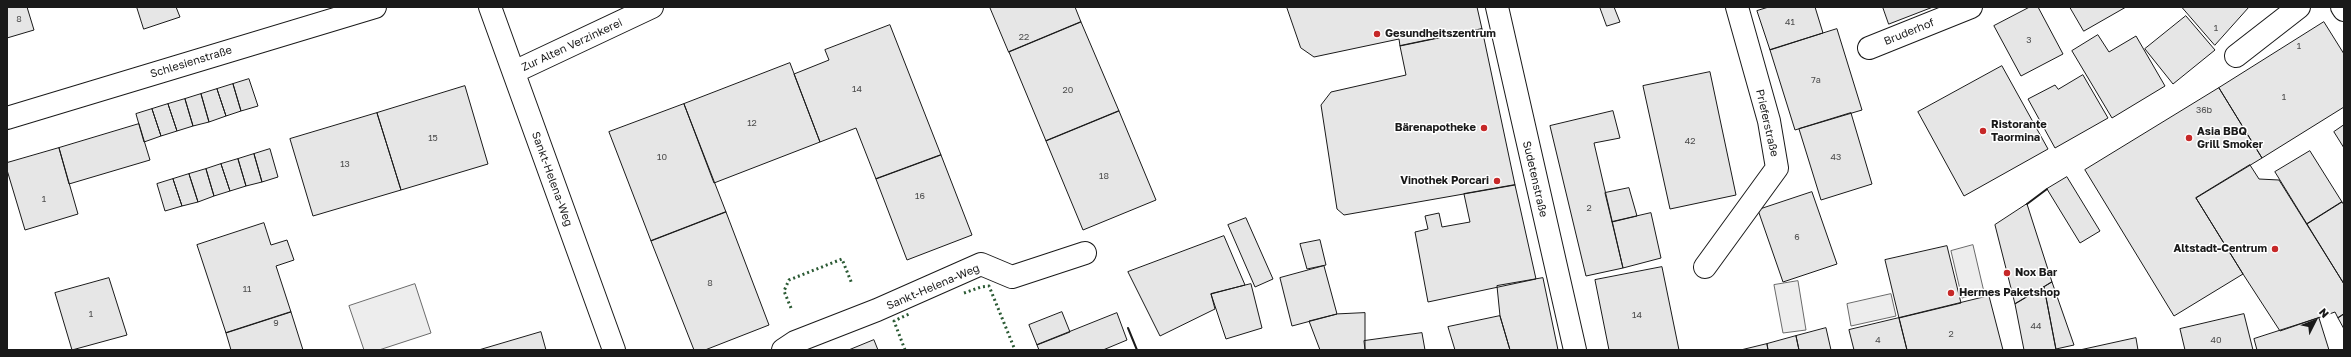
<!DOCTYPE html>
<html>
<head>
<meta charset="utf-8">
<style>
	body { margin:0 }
	#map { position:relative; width:2351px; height:357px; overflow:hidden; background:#fff; font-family:"Golos Text",sans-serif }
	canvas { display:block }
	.frame { position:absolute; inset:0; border:8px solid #1a1a1a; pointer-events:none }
	.north { position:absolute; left:2295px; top:301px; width:40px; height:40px; -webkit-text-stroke:3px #fff; paint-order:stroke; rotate:48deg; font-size:11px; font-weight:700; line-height:16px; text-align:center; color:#1a1a1a }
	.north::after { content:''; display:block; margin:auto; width:14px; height:18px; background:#1a1a1a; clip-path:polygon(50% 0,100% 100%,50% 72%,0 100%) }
</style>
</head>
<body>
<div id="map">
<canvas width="2351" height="357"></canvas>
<div class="frame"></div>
<div class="north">N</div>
</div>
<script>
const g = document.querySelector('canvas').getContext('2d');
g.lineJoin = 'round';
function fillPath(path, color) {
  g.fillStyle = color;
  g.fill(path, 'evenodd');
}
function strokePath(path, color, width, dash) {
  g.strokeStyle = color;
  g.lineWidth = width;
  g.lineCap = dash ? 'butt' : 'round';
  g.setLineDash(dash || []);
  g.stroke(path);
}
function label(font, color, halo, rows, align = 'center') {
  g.font = font + ' "Golos Text",sans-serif';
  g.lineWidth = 3;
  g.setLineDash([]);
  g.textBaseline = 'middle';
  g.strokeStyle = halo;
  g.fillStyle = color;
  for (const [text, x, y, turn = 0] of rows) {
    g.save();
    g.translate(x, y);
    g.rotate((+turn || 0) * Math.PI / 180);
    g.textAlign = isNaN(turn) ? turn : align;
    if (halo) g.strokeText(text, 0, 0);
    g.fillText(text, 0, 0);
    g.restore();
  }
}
const built = new Path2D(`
	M1973,245l11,47 -22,6 -11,-47z
	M1798,281l8,49 -23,3 -9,-48z
	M415,284l16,49 -52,17h-15l-15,-44z
	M1891,294l5,22 -45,10 -4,-22z`);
const building = new Path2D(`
	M7,7h20l7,23 -27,8z
	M137,7h39l4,10 -36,12z
	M990,7h85l6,15 -72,30z
	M1287,7h190l5,22 -82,17 -1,-7 -85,18 -13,-9z
	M1600,7h14l6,15 -13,4z
	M1769,7h46l8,26 -53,17 -13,-39z
	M1883,7h50l-44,17z
	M2030,7h8l25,47 -42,22 -27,-50z
	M2070,7h56l-42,24z
	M2182,7h67l-34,38z
	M2186,16l29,34 -42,34 -28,-35z
	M1081,22l38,89 -73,30 -37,-89z
	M2324,22l20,32v53l-82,51 -43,-70z
	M890,25l51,130 -65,24 -20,-51 -36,14 -26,-68 35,-14 -4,-10z
	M1482,29l33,156 -171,30 -7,-6 -16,-104 10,-13 75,-17 -6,-29z
	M1837,29l25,81 -67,20 -25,-80z
	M2098,35l11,17 27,-16 29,50 -53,32 -40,-67z
	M790,63l30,79 -106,41 -30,-79z
	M2002,66l46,83 -84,47 -46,-84z
	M1710,72l26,123 -66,14 -27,-123z
	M2083,75l25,43 -53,30 -27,-49 27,-14 3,4z
	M249,79l9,27 -17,5 -8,-27z
	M233,84l8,27 -15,5 -9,-27z
	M465,86l23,78 -87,26 -24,-77z
	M2219,88l43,70 -66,40 47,76 -69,42 -89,-146z
	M217,89l9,27 -17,6 -8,-28z
	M201,94l8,28 -16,4 -8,-27z
	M185,99l8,27 -16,5 -9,-27z
	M168,104l9,27 -16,5 -9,-27z
	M684,104l42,108 -75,29 -42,-109z
	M152,109l9,27 -17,6 -8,-28z
	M1119,111l37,89 -73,30 -37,-89z
	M1613,111l7,27 -26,5 29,125 -37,8 -36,-150z
	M377,113l24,77 -88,26 -23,-77z
	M1851,113l21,71 -51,16 -22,-71z
	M139,124l11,36 -81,24 -10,-36z
	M2344,125v23l-10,-16z
	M59,148l19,66 -53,16 -18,-60v-7z
	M270,149l8,28 -16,5 -8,-28z
	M2310,151l32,51 -35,22 -32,-52z
	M254,154l8,28 -16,4 -8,-27z
	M941,155l31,80 -65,25 -31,-81z
	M238,159l8,27 -16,5 -9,-27z
	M221,164l9,27 -16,5 -8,-27z
	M2250,165l9,14 20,1 65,104v30l-6,4 -3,-6 -55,19 -37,-57 -47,-76z
	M206,169l8,27 -16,6 -9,-28z
	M189,174l9,28 -16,4 -9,-27z
	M2067,177l33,54 -20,12 -33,-54z
	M173,179l9,27 -17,5 -8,-27z
	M1515,185l21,94 -108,23 -13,-70 13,-3 -3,-13 14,-3 3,14 28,-5 -6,-28z
	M1629,188l8,28 -25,6 -7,-29z
	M1812,192l25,72 -54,18 -25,-72z
	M2342,202l2,3v79l-37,-60z
	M2027,204l25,78 -37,22 -20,-79z
	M726,212l43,113 -64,25h-11l-43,-109z
	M1651,213l10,45 -38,10 -11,-46z
	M1246,218l27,61 -18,8 -27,-62z
	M264,223l7,22 16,-5 7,20 -18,6 15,46 -65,21 -29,-88z
	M1224,236l21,49 -34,9 4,15 -55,27 -32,-64z
	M1320,240l6,25 -19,4 -7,-25z
	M1947,246l14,57 -62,15 -14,-58z
	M1324,266l13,48 -45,12 -12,-48z
	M1662,267l17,83h-70l-14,-70z
	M109,278l18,57 -55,15 -17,-57z
	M1543,278l15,72h-48l-10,-34 -3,-30z
	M2052,282l22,63 -18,4 -12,-62z
	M1251,284l11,44 -36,11 -15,-45z
	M2044,287l12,63h-32l-9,-46z
	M1989,296l14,54h-96l-8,-32z
	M291,312l12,38h-72l-5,-17z
	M1062,312l8,20 -33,13 -8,-20z
	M1117,313l10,27 -24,10h-64l-2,-5z
	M1365,313v37h-45l-11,-29 28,-7z
	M2244,314l9,36h-68l-5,-21z
	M2344,314v15l-6,-11z
	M1500,316l10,34h-55l-7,-23z
	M1899,318l8,32h-53l-5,-20z
	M2319,318l10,32h-72l-3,-11z
	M1826,328l5,22h-32l-3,-14z
	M541,332l5,18h-67z
	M1422,333l3,17h-60l-1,-9z
	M1796,336l3,14h-31l-1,-6z
	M2136,338l2,12h-58z
	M874,340l4,10h-29z
	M1767,344l1,6h-27z`);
const minor = new Path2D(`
	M490,7l124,343
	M1497,7l78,343
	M2342,7l2,3
	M1869,48l102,-41
	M2236,56l63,-49
	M514,72l138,-65
	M7,118l368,-111
	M1705,267l72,-99 -8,-47 -32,-114
	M783,350l12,-8 82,-32 104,-46 31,13 73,-24`);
const hedge = new Path2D(`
	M964,293l17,-6 8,-1 26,64
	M791,308l-7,-17 5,-11 53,-21 10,25
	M905,350l-11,-29 15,-7`);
const wall = new Path2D(`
	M2027,204l20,-15
	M1128,328l9,22`);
const markers = [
	[1377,34,4,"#c62828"],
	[1484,128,4,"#c62828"],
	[1983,131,4,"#c62828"],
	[2189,138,4,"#c62828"],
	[1497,181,4,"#c62828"],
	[2275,249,4,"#c62828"],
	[2007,273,4,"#c62828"],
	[1951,293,4,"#c62828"]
];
const numberNames = [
	["8",19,19],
	["41",1790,22],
	["1",2216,28],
	["22",1024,37],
	["3",2029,40],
	["1",2299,46],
	["7a",1816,80],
	["14",857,89],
	["20",1068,90],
	["1",2284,97],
	["36b",2204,110],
	["12",752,123],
	["15",433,138],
	["42",1690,141],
	["10",662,157],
	["43",1836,157],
	["13",345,164],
	["18",1104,176],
	["16",920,196],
	["1",44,199],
	["2",1589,208],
	["6",1797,237],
	["8",710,283],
	["11",247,289],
	["1",91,314],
	["14",1637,315],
	["9",276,323],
	["44",2036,326],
	["2",1951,334],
	["4",1878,340],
	["40",2216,340]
];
const streetNames = [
	["Bruderhof",1909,32,-22],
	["Zur Alten Verzinkerei",572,45,-25],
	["Schlesienstraße",191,62,-17],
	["Prieferstraße",1767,123,77],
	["Sankt-Helena-Weg",552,179,70],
	["Sudetenstraße",1535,179,77],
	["Sankt-Helena-Weg",933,287,-23]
];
const poiNames = [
	["Gesundheitszentrum",1385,34],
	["Ristorante",1991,125],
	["Taormina",1991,138],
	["Bärenapotheke",1476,128,"right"],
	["Asia BBQ",2197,132],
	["Grill Smoker",2197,145],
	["Vinothek Porcari",1489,181,"right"],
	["Altstadt-Centrum",2267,249,"right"],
	["Nox Bar",2015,273],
	["Hermes Paketshop",1959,293]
];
fillPath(built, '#ededed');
strokePath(built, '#6a6a6a', 1);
fillPath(building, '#e6e6e6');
strokePath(building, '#1a1a1a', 1);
strokePath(minor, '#1a1a1a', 24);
strokePath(minor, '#fff', 22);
strokePath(hedge, '#2b5a34', 3, [2, 3]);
strokePath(wall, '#1a1a1a', 2);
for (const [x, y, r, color] of markers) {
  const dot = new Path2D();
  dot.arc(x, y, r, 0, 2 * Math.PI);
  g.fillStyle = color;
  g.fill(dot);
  strokePath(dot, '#fff', 1.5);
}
label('9px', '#4d4d4d', null, numberNames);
label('11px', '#1a1a1a', '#fff', streetNames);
label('bold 11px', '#1a1a1a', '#fff', poiNames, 'left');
</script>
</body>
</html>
